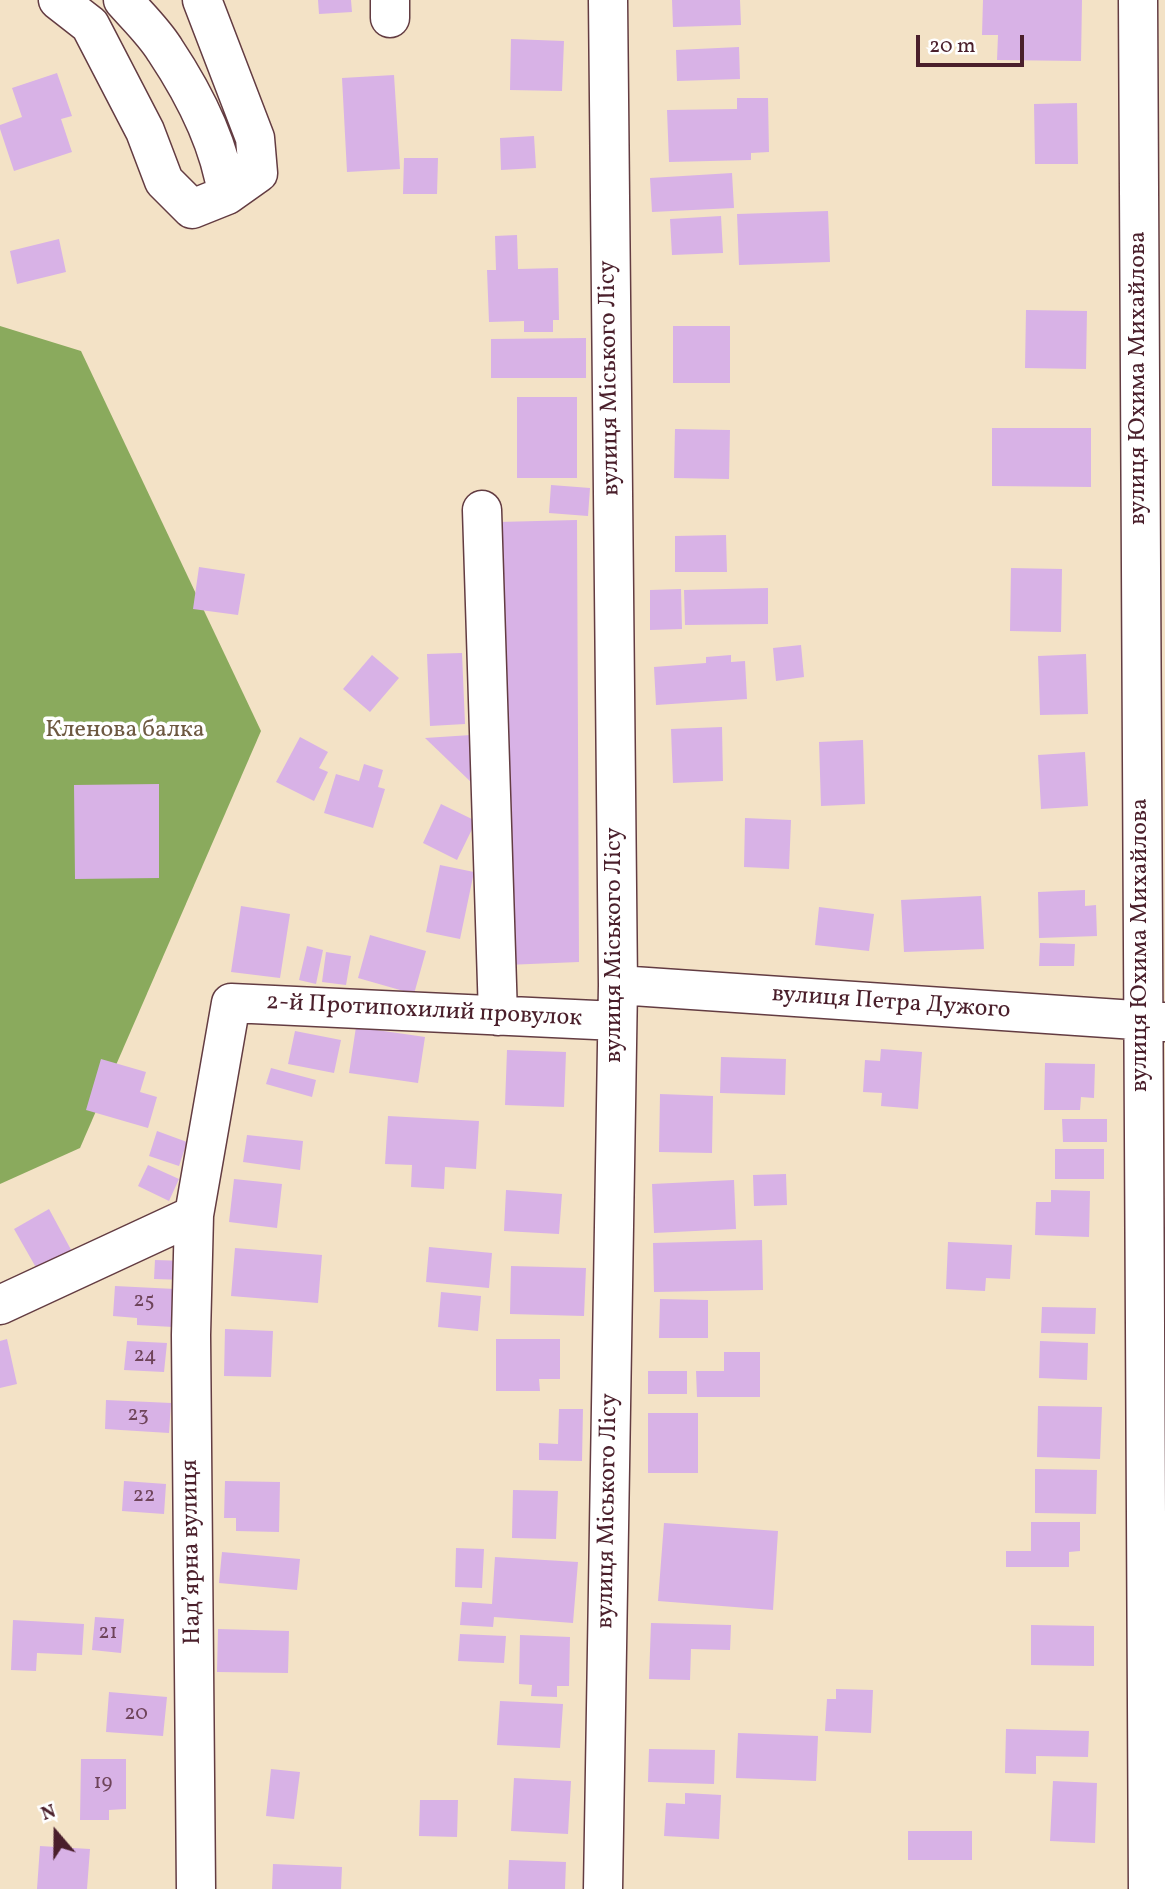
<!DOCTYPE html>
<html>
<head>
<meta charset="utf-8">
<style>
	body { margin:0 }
	#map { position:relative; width:1165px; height:1889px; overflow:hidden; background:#f3e2c6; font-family:Vollkorn,serif }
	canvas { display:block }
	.north { position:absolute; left:21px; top:1798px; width:70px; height:70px; -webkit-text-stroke:5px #fff; paint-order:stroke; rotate:340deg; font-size:19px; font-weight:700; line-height:28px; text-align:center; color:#4a1f2b }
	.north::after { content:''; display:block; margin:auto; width:24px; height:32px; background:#4a1f2b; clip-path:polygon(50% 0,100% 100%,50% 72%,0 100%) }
	.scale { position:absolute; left:916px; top:35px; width:108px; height:32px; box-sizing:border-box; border:4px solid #4a1f2b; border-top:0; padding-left:9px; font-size:21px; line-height:24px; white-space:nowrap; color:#4a1f2b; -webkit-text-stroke:5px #fff; paint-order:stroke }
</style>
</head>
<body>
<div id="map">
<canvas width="1165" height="1889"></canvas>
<div class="north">N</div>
<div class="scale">20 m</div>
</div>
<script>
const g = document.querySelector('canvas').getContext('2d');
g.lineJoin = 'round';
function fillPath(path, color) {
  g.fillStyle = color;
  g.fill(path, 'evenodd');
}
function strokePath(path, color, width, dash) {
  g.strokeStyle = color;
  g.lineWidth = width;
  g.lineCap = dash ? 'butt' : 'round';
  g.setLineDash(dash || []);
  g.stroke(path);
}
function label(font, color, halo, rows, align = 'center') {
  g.font = font + ' Vollkorn,serif';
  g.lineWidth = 7;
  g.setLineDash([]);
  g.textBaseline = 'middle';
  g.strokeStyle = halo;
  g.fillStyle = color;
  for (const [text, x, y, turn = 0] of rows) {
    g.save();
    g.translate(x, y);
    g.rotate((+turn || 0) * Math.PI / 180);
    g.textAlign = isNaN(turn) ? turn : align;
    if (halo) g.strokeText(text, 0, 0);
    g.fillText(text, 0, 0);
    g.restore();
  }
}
const forest = new Path2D(`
	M0,326l81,25 180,380 -181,417 -80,36z`);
const building = new Path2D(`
	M318,0h33l1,12 -33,2z
	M672,0h68l1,25 -68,2z
	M983,0h99l-1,61 -84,-1 1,-25h-16z
	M511,39l53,2 -2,50 -52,-1z
	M739,47l1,32 -63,2 -1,-31z
	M57,73l15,43 -11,3 11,33 -58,19 -14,-42v-4l22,-8 -10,-29z
	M394,75l6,94 -53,3 -5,-94z
	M737,98h31l1,54 -18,1v7l-82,2 -2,-52 70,-1z
	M1077,103l1,61h-43l-1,-60z
	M534,136l2,32 -35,2 -1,-32z
	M404,158h34l-1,36h-34z
	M732,173l2,35 -82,4 -2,-34z
	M828,211l2,51 -91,3 -2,-51z
	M721,216l2,37 -51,2 -2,-36z
	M517,235l1,34 40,-1 1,52h-6v12h-29v-11l-35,1 -2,-52h9l-1,-34z
	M59,239l7,33 -49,12 -7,-33z
	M1026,310l61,1 -1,58 -61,-1z
	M673,326h57v57h-57z
	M586,338v40h-95v-39z
	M517,397h60v81h-60z
	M992,428h99v59l-99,-1z
	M675,429l55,1 -1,49 -55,-1z
	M551,485l39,3 -2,28 -39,-3z
	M577,520l2,442 -73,3 -8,-443z
	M726,535l1,37h-52v-36z
	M199,567l46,7 -7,41 -45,-6z
	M1011,568l51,1 -1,63 -51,-1z
	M768,588v36l-83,1 -1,-35z
	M681,589l1,40 -32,1v-40z
	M801,645l3,32 -28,4 -3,-33z
	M462,653l3,71 -35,2 -3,-72z
	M1086,654l2,60 -48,1 -2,-59z
	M372,655l27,23 -29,34 -27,-23z
	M731,655v7l14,-1 2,38 -91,6 -2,-38 52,-4v-6z
	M722,727l1,54 -50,2 -2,-54z
	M471,735l2,49 -48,-46z
	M300,737l28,15 -9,16 9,4 -14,29 -38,-19z
	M863,740l2,64 -44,2 -2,-64z
	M1085,752l3,54 -47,3 -3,-54z
	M364,764l19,6 -5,17 7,2 -12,39 -49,-15 12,-39 23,7z
	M159,784v94l-84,1 -1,-94z
	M441,804l35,17 -19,39 -34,-17z
	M745,818l46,2 -2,49 -45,-2z
	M440,865l34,7 -14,67 -34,-7z
	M1085,890v16l11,-1 1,31 -58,2 -1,-46z
	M981,896l3,53 -80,3 -3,-52z
	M241,906l49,8 -10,64 -49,-6z
	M819,907l55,7 -5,37 -54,-6z
	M370,935l56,16 -12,43 -56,-16z
	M1040,943l35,1 -1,22h-35z
	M307,946l16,4 -7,34 -17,-4z
	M326,952l25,4 -5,29 -24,-3z
	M356,1027l69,10 -7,46 -69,-10z
	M295,1031l46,9 -7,33 -46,-9z
	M881,1049l41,3 -4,57 -37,-3 1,-13 -19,-1 2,-32 15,1z
	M507,1050l59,2 -2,55 -59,-2z
	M721,1057l65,2 -1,36 -65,-2z
	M101,1059l45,13 -6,20 17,5 -9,31 -62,-18z
	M1045,1063l50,1 -1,34 -13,-1 -1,13h-36z
	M271,1068l45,12 -4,17 -46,-13z
	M660,1094l53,2 -1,57 -53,-1z
	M388,1116l91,5 -3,48 -31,-2 -1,22 -33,-2 1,-22 -27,-1z
	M1062,1119h45v23h-44z
	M157,1131l30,11 -8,24 -30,-10z
	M247,1135l56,6 -3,29 -57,-8z
	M1055,1149h49v30h-49z
	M148,1165l31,14 -10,22 -31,-15z
	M786,1174l1,31 -33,1 -1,-31z
	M234,1179l48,5 -5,44 -48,-6z
	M734,1180l2,49 -82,4 -2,-49z
	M506,1190l56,4 -3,40 -55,-3z
	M1051,1190l39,1 -1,46 -54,-2 1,-33h15z
	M49,1209l27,50 -34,19 -28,-49z
	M762,1240l1,50 -109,2 -1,-49z
	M948,1242l64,3 -2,34 -24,-1 -1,13 -39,-2z
	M429,1247l63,6 -3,35 -63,-6z
	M235,1248l87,7 -4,48 -87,-7z
	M155,1260l31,1 -1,19 -31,-1z
	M511,1266l75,2 -2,48 -74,-2z
	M115,1286l60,3 -2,38 -36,-2v-7l-24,-2z
	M441,1292l40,4 -3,35 -40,-4z
	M660,1299l48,1v38h-49z
	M1042,1307l54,1 -1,26 -54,-1z
	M225,1329l48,2 -2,46 -47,-1z
	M7,1339l10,45 -17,4v-47z
	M496,1339h64v40h-21l1,12h-44z
	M127,1341l40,2 -3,29 -40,-2z
	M1040,1341l48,2 -1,37 -48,-2z
	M724,1352h36v45h-63l-1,-26h28z
	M648,1371h39v23h-39z
	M106,1400l65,3 -2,30 -64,-4z
	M1038,1406l64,1 -2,52 -63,-2z
	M559,1409h24l-1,52 -43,-1v-17l19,1z
	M648,1413h50v60h-50z
	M1035,1469l62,1 -1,44 -61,-1z
	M124,1481l42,3 -2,30 -42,-3z
	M225,1481l55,1 -1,50 -43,-1v-13h-12z
	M513,1490l45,1 -2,48 -44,-1z
	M1031,1522h49v29l-11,1v15h-63v-16h25z
	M664,1523l114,8 -5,79 -115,-9z
	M456,1548l28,1 -2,39 -27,-1z
	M222,1552l78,7 -3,31 -78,-7z
	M495,1557l83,5 -5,61 -79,-6 -1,10 -33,-2 2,-23 30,2z
	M95,1617l29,2 -3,34 -29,-3z
	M13,1620l71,4 -2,31 -45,-2 -1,18 -25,-1z
	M651,1623l80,2 -1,25 -39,-1 -1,31 -41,-1z
	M1031,1625l63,1v40l-63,-1z
	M218,1629l71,2 -1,42 -71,-1z
	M460,1634l46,2 -2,27 -46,-2z
	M520,1635l50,2 -1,49h-12v11l-26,-1 1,-11 -13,-1z
	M836,1689l37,1 -2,43 -46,-2 2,-32h9z
	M109,1692l58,5 -4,39 -57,-4z
	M500,1701l63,3 -3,44 -63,-3z
	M1006,1729l83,2 -1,26 -52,-1v18l-31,-1z
	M738,1733l80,3 -2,45 -80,-3z
	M649,1749l66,1 -1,34 -66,-2z
	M81,1759h45v50l-17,1v10h-29z
	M271,1769l29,3 -6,47 -28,-3z
	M514,1778l57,3 -3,53 -57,-3z
	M1053,1781l44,2 -2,60 -45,-2z
	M685,1793l36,2 -2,44 -55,-3 2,-33 19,1z
	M420,1800h38l-1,37 -38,-1z
	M908,1831h64v29h-64z
	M40,1846l50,3 -3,40h-50z
	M509,1860l57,2 -1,27h-57z
	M273,1864l69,3 -1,22h-69z`);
const minor = new Path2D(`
	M58,0l32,25 55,106 19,50 28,28 35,-14c-7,-50 -34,-103 -62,-145 -11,-18 -28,-34 -42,-50
	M202,0l53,138 3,35 -31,22
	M390,0v18
	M1138,0l10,1889
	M482,510l16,506
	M618,985l547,37
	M0,1305l194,-90
	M196,1889l-5,-554 3,-120 37,-212 386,18
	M603,1889l15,-904 -10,-985`);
const numberNames = [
	["25",144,1302],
	["24",145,1357],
	["23",138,1416],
	["22",144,1497],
	["21",108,1634],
	["20",136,1715],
	["19",103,1784]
];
const streetNames = [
	["вулиця Міського Лісу",611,378,-91],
	["вулиця Юхима Михайлова",1140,378,-90],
	["вулиця Міського Лісу",616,945,-90],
	["вулиця Юхима Михайлова",1142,945,-90],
	["вулиця Петра Дужого",891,1004,4],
	["2-й Протипохилий провулок",424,1012,3],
	["вулиця Міського Лісу",609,1511,-89],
	["Надʼярна вулиця",193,1552,-91]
];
const parkNames = [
	["Кленова балка",125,732]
];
fillPath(forest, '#8aaa5d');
fillPath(building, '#d8b2e6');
strokePath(minor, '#633c42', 41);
strokePath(minor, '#fff', 38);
label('21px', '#6e445a', null, numberNames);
label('24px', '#4a1f2b', '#fff', streetNames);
label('24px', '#6d5941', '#fff', parkNames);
</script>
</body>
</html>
